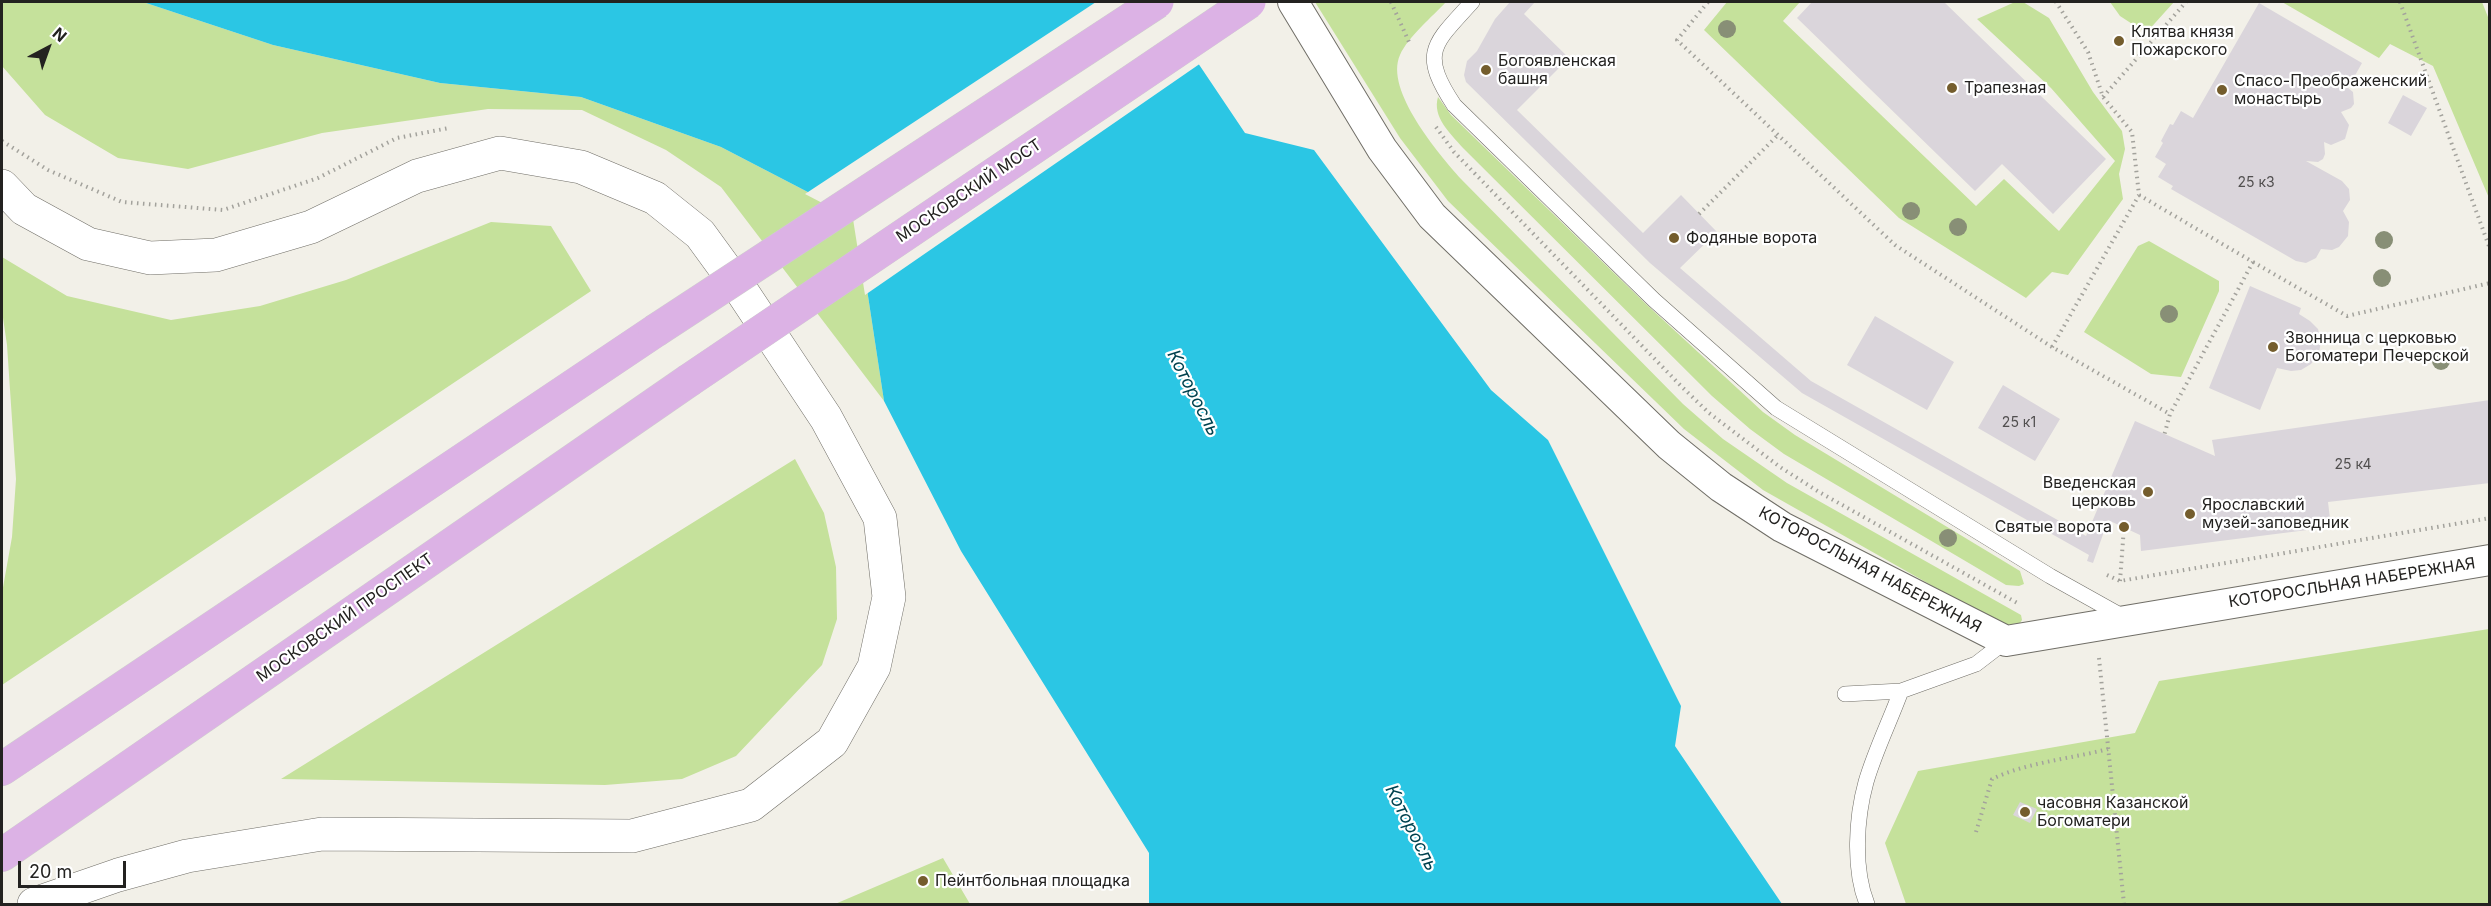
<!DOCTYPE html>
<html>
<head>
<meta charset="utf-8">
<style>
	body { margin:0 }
	#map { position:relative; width:2491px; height:906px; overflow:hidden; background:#f2f0e8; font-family:Inter,sans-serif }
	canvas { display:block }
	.frame { position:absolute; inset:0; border:3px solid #232220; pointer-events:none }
	.north { position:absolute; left:18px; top:18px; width:60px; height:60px; -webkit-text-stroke:4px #fff; paint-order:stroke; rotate:41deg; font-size:16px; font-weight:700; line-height:24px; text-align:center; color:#232220 }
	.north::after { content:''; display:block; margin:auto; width:21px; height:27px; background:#232220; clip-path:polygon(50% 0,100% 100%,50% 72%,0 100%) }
	.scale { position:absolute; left:18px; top:861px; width:108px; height:27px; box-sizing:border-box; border:3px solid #232220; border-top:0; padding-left:8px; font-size:18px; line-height:21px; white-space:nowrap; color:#232220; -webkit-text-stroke:4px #fff; paint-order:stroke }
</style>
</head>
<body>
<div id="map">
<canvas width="2491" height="906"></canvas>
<div class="frame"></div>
<div class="north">N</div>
<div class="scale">20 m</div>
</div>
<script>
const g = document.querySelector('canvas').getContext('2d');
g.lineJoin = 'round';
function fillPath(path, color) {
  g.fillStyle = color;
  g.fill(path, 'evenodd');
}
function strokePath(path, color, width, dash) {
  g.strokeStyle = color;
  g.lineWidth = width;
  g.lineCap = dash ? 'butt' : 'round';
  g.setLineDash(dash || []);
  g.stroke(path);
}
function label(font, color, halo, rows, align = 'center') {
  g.font = font + ' Inter,sans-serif';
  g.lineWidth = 4.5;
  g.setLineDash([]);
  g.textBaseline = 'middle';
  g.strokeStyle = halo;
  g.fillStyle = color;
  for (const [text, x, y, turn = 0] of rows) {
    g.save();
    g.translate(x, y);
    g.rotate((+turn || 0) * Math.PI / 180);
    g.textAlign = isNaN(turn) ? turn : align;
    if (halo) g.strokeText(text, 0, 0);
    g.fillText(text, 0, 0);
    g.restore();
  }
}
const green = new Path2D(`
	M2,2h141l130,43 167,38 141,14 140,50 135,70 28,184 -163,-214 -55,-37 -84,-40 -94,-1 -166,24 -134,36 -70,-11 -73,-43 -43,-49z
	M1315,2h131c-13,14 -38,35 -46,53 -16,35 39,99 61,124l222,225 40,35 64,44 234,132 1,5 -2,3 -14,2 -8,-2 -235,-133 -79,-61 -236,-228 -48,-63z
	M1727,2h73l-17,19 193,185 28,-27 55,52 56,-70 -64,-73 -74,-69 38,-17h8l26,16 44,74 29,39 3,18 -6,25 4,25 -55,76 -16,-3 -26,26 -127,-80 -195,-188z
	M2110,2h64l-28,31 -26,-17z
	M2282,2h200l8,20 -1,176 -56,-132 -43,-22 -11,14z
	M1438,97l13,18 196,190 116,107 32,23 225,136 4,13 -5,2 -13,-1 -222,-131 -34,-25 -38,-33 -249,-248c-13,-15 -31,-31 -25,-51z
	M491,222l60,4 40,65 -589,394v-92l10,-56 4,-58 -9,-134 -5,-34v-54l65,39 104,24 89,-14 86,-26z
	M2149,241l70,40v10l-38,86 -30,-3 -67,-42 54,-86z
	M795,459l29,54 12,54 1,52 -15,46 -86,91 -54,23 -77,6 -324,-6z
	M2489,629v275h-583l-21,-61 33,-72 217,-38 24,-52z
	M943,858l27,46h-135z`);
const water = new Path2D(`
	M143,2h1014l88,131 69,17 177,240 57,50 133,266 -6,40 107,158h-633v-51l-188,-302 -77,-150 -28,-184 -135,-70 -140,-50 -141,-14 -167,-38z`);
const pier = new Path2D(`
	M1096,2h65l40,61 -336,232 -12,-76 -48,-25z`);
const building = new Path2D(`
	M1510,2h25l-11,12 45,44 -52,52 126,123 38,-38 36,37 -37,36 131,113 275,155 49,-115 80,35 -3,-16 278,-40v83l-162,19 3,25 -190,24 -1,-16 -32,-15 -15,43 -6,-2 2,-6 -287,-162 -152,-130 -184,-181 -2,-7 3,-14 10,-10 18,-32z
	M1812,2h132l162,157 -53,55 -51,-50 -27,27 -178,-173z
	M2259,3l103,60 -14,25 5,4 1,12 -3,4 -10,4 8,13 -4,14 -14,6 -7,-3 1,12 -2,5 -5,3 -12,-1 36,20 7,8 1,11 -7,11 6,11 -1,14 -9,11 -7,3 -11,-1 -5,9 -10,5 -10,-2 -125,-72 2,-3 -15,-9 8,-13 -11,-7 8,-14 -2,-2 9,-17 3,1 8,-14 12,7z
	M2403,95l24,13 -16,28 -23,-13z
	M2250,286l51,22 -2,6 11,7 8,8 3,12 -2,12 -8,11 -10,6 -10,1 -14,-3 -17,42 -51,-22z
	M1875,316l79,46 -27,48 -80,-45z
	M2003,385l57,34 -25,42 -57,-33z
	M2020,802l17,7 -7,14 -17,-8z`);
const path = new Path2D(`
	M1391,2l18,40
	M1708,2l-31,38 218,205 157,102 118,67 -6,22
	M2400,2l90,247
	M2103,97l83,-95
	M1436,127l18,25 227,234 28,27 71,54 39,25 200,112
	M2,141l46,29 74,32 101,8 95,-32 79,-40 52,-10
	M2139,195l114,67 -83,152
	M1699,214l79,-79
	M2253,262l94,54 143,-33
	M2052,347l87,-152 -7,-63 -29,-35 -15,-45 -32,-50
	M2107,575l13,6 370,-63
	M2120,581l4,-54
	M2099,658l25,246
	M1976,832l16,-53c36,-17 78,-20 116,-30`);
const service = new Path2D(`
	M1472,2c-38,42 -53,50 -18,103l200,195 122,108 274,168 77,43
	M1845,694l56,-3
	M1867,904c-14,-35 -11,-86 -1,-122 9,-31 24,-61 35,-91l75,-27 30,-23`);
const minor = new Path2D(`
	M1293,2l89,147 50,67 237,229 52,42 61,40 224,114 484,-81`);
const secondary = new Path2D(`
	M2,186l22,23 64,35 62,14 66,-3 95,-28 106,-51 83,-23 81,14 74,31 45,36 43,59 83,125 54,100 9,79 -15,70 -42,75 -81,63 -119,31 -310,-2 -135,22 -69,19 -84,29`);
const primary = new Path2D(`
	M2,769l653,-438
	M2,855l686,-474`);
const primaryBridge = new Path2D(`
	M655,331l502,-329
	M688,381l561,-379`);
const trees = [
	[1727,29],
	[1911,211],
	[1958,227],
	[2384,240],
	[2382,278],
	[2169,314],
	[2441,361],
	[1948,538]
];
const markers = [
	[2119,41,6,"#745d2d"],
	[1486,70,6,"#745d2d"],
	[1952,88,6,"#745d2d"],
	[2222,90,6,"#745d2d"],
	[1674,238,6,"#745d2d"],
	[2273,347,6,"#745d2d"],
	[2148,492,6,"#745d2d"],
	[2190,514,6,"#745d2d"],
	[2124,527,6,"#745d2d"],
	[2025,812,6,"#745d2d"],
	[923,881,6,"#745d2d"]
];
const numberNames = [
	["25 к3",2256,183],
	["25 к1",2019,423],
	["25 к4",2353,465]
];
const poiNames = [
	["Клятва князя",2131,32],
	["Пожарского",2131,50],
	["Богоявленская",1498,61],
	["башня",1498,79],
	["Спасо-Преображенский",2234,81],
	["монастырь",2234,99],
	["Трапезная",1964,88],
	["Фодяные ворота",1686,238],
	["Звонница с церковью",2285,338],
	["Богоматери Печерской",2285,356],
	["Введенская",2136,483,"right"],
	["церковь",2136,501,"right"],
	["Ярославский",2202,505],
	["музей-заповедник",2202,523],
	["Святые ворота",2112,527,"right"],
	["часовня Казанской",2037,803],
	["Богоматери",2037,821],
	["Пейнтбольная площадка",935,881]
];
const streetNames = [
	["МОСКОВСКИЙ МОСТ",969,191,-34],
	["КОТОРОСЛЬНАЯ НАБЕРЕЖНАЯ",1870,570,28],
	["КОТОРОСЛЬНАЯ НАБЕРЕЖНАЯ",2352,583,-9],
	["МОСКОВСКИЙ ПРОСПЕКТ",345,618,-35]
];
const waterNames = [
	["Которосль",1193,393,63],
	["Которосль",1411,828,63]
];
fillPath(green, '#c5e19b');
fillPath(water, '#2bc6e4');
fillPath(pier, '#f2f0e8');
fillPath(building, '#dad5db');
strokePath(service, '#706e67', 16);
strokePath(minor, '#706e67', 32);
strokePath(secondary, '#706e67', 34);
strokePath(primary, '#cfcece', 34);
strokePath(path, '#a3a29c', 4, [1.5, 4.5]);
strokePath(service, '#fff', 15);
strokePath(minor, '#fff', 30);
strokePath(secondary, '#fff', 33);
strokePath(primary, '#dcb2e5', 33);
strokePath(primaryBridge, '#cfcece', 34, []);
strokePath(primaryBridge, '#dcb2e5', 33);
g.fillStyle = '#888f76';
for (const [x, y] of trees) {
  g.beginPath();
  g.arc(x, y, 9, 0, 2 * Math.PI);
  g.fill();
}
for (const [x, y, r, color] of markers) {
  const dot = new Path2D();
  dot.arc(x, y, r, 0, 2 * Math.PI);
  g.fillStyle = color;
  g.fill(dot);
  strokePath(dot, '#fff', 2);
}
label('14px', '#514f4f', null, numberNames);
label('16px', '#232220', '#fff', poiNames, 'left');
label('16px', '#232220', '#fff', streetNames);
label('italic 18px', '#00424f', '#fff', waterNames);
</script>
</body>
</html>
